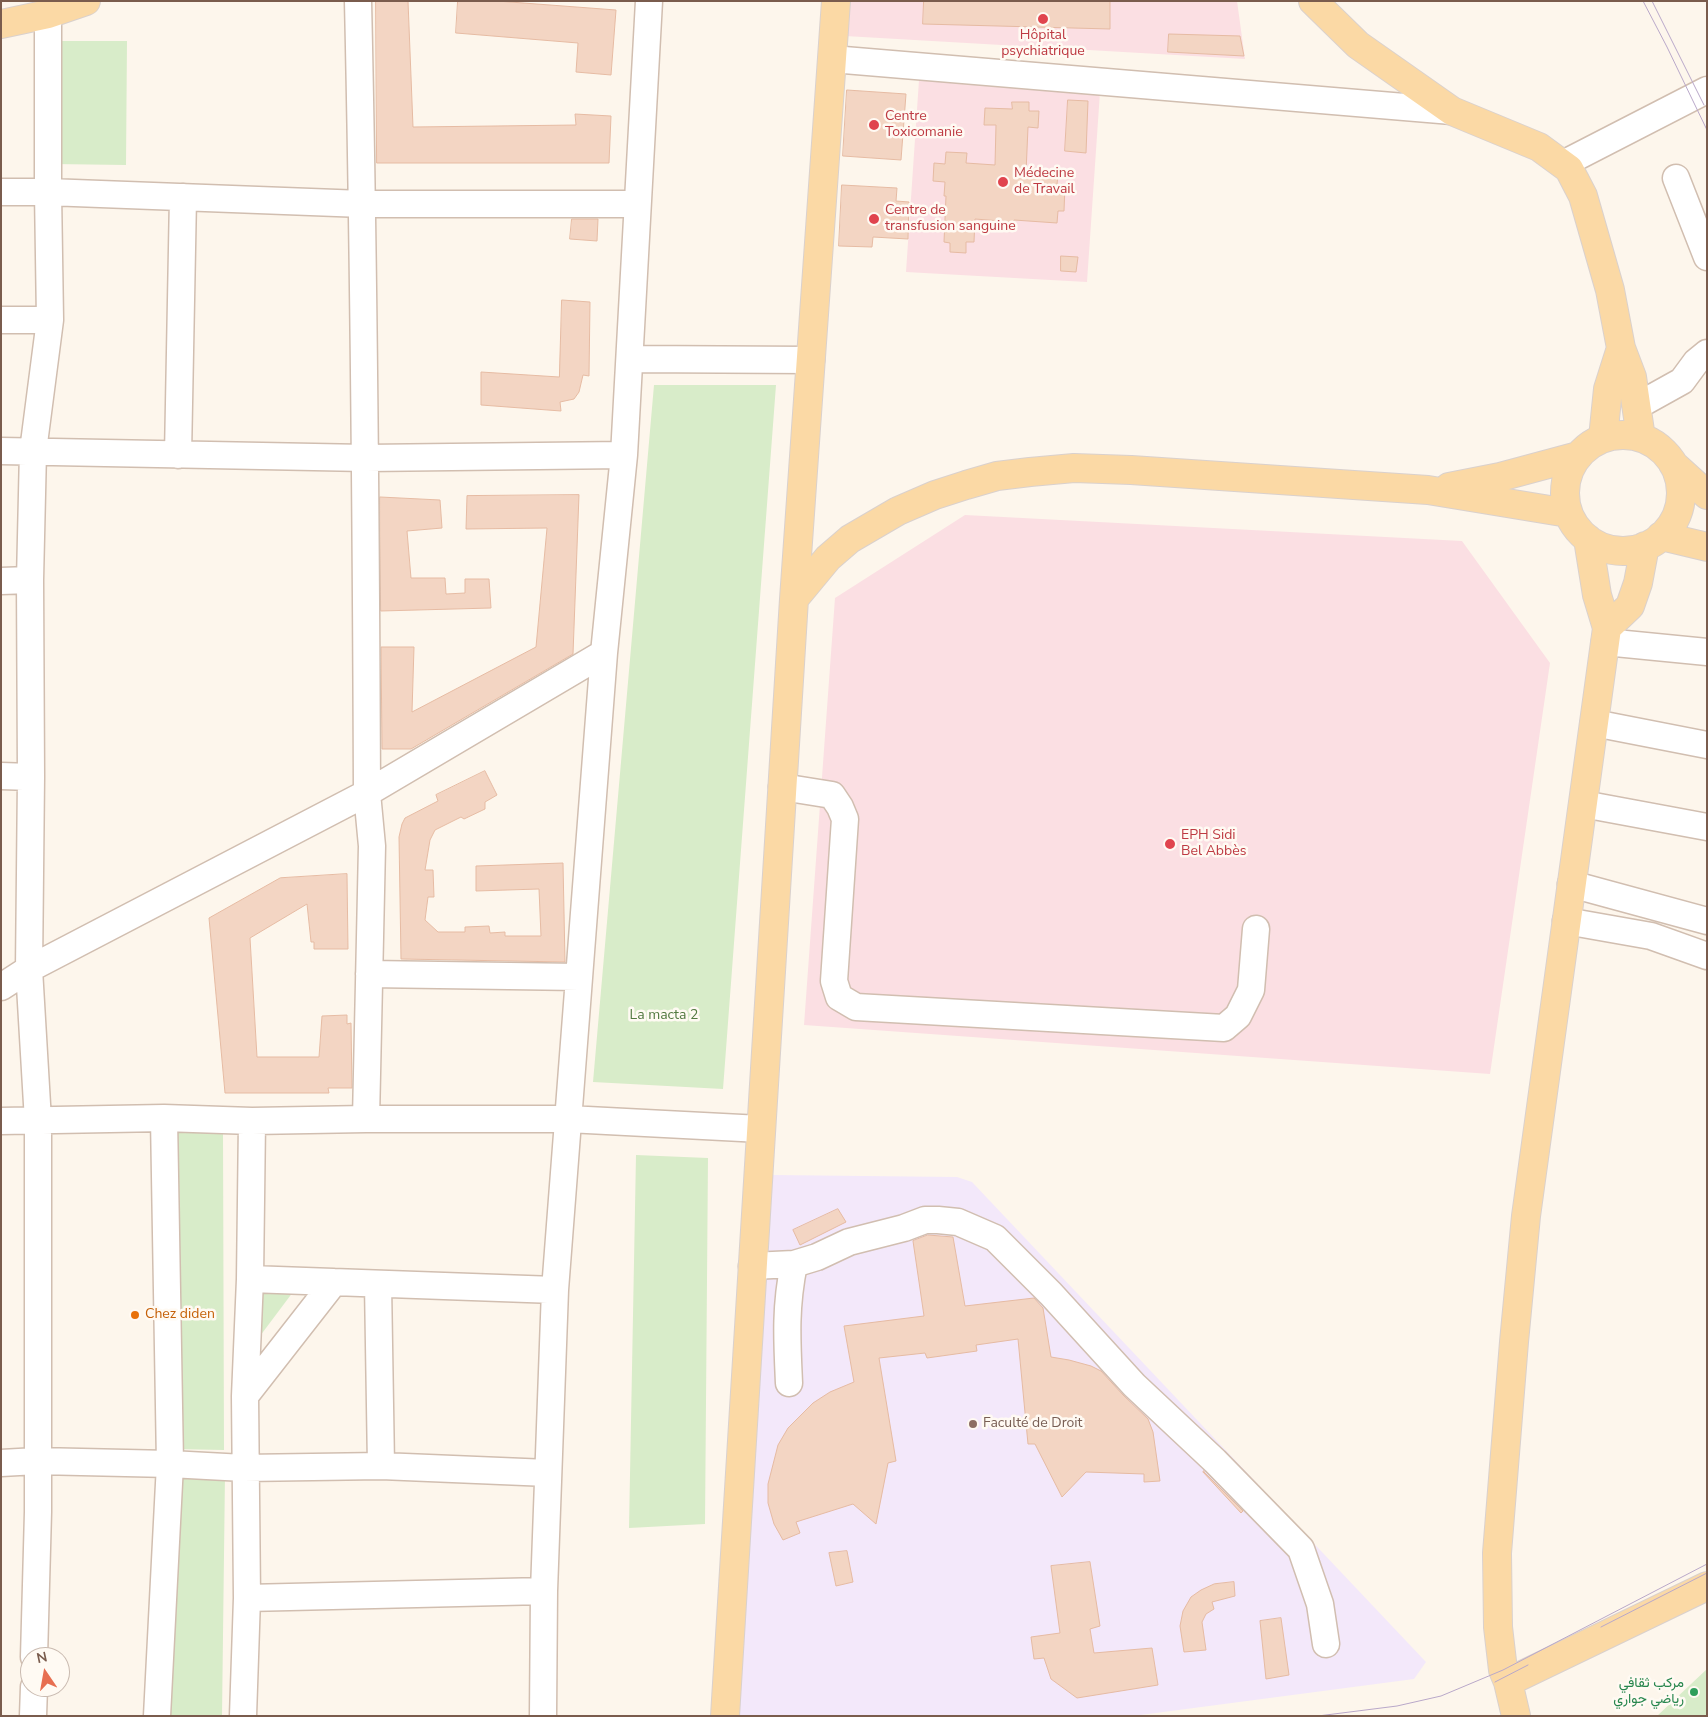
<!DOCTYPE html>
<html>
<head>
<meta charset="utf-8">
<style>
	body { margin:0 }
	#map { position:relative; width:1708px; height:1717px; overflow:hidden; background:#fdf6ec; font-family:"Nunito Sans",sans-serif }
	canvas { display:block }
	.frame { position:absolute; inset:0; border:2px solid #7a5c4d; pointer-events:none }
	.north { position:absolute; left:20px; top:1647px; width:50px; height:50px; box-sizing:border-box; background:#fffaf3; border:1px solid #cabbb1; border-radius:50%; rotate:348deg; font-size:14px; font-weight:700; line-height:20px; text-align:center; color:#7a5c4d }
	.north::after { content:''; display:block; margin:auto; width:18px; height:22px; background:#e76f51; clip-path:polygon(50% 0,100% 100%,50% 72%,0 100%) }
</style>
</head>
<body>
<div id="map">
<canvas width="1708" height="1717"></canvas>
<div class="frame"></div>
<div class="north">N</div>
</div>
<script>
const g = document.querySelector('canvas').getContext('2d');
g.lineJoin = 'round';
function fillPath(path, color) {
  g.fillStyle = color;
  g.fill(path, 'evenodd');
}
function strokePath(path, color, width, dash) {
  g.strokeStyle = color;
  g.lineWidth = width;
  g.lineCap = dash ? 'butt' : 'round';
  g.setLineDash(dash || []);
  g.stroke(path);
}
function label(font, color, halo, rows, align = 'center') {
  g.font = font + ' "Nunito Sans",Vazirmatn,sans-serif';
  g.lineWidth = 5;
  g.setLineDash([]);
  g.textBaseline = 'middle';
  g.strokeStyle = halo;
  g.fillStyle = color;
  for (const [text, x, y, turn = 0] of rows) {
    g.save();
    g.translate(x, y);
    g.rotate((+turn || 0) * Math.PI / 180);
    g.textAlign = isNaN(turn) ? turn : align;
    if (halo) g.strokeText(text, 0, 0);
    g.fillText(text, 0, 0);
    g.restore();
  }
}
const education = new Path2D(`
	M771,1175l186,2 15,5 454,480 -12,17 -281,37h-407z`);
const medical = new Path2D(`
	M847,1h390l8,58 -400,-23z
	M919,80l181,12 -13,190 -181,-10z
	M965,515l497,26 88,122 -60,411 -686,-49 31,-427z`);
const green = new Path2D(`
	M55,41h72l-1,124 -73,-1z
	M654,385h122l-53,704 -130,-7z
	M175,1133h48l1,317 -51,-1z
	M636,1155l72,3 -3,366 -76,4z
	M253,1287l43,1 -42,56z
	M171,1473l54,1 -3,242h-54z
	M1707,1669v47h-50z`);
const building = new Path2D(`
	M376,1h32l5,126 163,-2 -1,-11 36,2 -2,47h-232z
	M458,1h39l119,9 -5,65 -35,-3 2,-29 -122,-10z
	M924,1h186v28l-187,-5z
	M1169,34l71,2 4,20 -76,-4z
	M847,90l59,4 -5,66 -58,-4z
	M1068,100l20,1 -2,52 -21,-2z
	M1012,102h17v9h10l-1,17 -10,-1 -2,46 32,2 -1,9 8,1 -1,26h-6l-1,12 -43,-3 -1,2 -38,-3 -1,23h-8v11l-16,-1v-9l-6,-1 2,-46h-2l1,-14 -12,-1 1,-18 11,1 1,-12 21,1 -1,10 29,2 1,-40h-12l1,-17 27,1z
	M842,185l55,3 -1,13 13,1 -1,37 -35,-2 -1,10 -33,-1z
	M572,219h26l-1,22 -27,-2z
	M1061,256l17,1 -2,15 -15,-1z
	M562,300l28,2 -1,74 -6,-1 -4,17 -5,7 -14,3 1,9 -80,-6v-33l78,5z
	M579,495l-6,159 -162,95h-29l-1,-102h33l-2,65 124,-65 11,-119 -81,1 1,-33z
	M380,497l60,3 2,28 -35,3 4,47h34l1,16 19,-1v-14h24l2,29 -110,3z
	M485,771l12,24 -12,7v7l-21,10 -3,-2 -26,13 -5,10 -5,30h8l1,27h-6l-3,23 13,12h27v-5l24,-1 1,7 15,-1v4h36l-2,-47 -63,2v-25l87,-3 2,99 -164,-3 -2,-122 3,-13 3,-6 33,-17 -2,-6z
	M347,874l1,75h-34v-7h-3l-4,-38 -57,34 7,119h62l3,-41 25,-1v9l4,-1 1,65h-24l1,5h-104l-16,-175 71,-40z
	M838,1209l8,13 -46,23 -7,-15z
	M928,1235l25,2 12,69 69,-8 9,10 8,49 18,3 22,6 10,5 22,24 25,24 5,13 7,49 -16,1v-8l-58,-2 -24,25 -27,-53h-7l-10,-105 -42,6 1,6 -50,7 -2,-5 -46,5 17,103 -8,2 -12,61 -23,-20 -57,18 4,11 -17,7 -9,-16 -6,-21v-19l10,-39 10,-17 25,-25 17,-11 24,-10 -10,-56 80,-10 -11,-75z
	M1204,1471v1l39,39 -2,2 -38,-41z
	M847,1551l6,31 -17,4 -7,-33z
	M1090,1562l10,64 -10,3 4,24 58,-5 6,37 -81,13 -26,-19 -7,-21 -10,1 -3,-22 29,-4 -9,-67z
	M1234,1582l1,14 -23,6 2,7 -8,5 -4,8 4,28 -22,2 -4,-26 3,-15 8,-14 10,-7 13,-6z
	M1281,1618l8,57 -23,4 -6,-58z`);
const minor = new Path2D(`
	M358,1c6,264 8,528 9,792
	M832,59l620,52
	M1563,164l144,-74
	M1676,178l31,79
	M1,192h47l315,12h274
	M1,320h49
	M631,359l180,1
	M1637,406l45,-25 14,-19 11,-9
	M1,451l365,7 258,-3 25,-454
	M178,455l5,-258
	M1,581l29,-1
	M1605,642l102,10
	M1594,723l113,22
	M1,776l30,1
	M782,787l50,8 8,12 5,12 -11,162 5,16 17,10 368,21 14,-12 13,-26 5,-61
	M367,793l237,-140 20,-198
	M1583,804l124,23
	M1571,884l136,37
	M1566,921l85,15 56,20
	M369,974l210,3
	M1,987l28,-18 338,-176 5,53 -6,273
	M1,1121l163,-3 88,3 114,-2h202l193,10
	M752,1266l42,-2 23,-7 32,-15 55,-14 21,-8h13l20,2 37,16 56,56 83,91 81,76 86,88 19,55 6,40
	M250,1279l305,11
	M378,1284l3,182
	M789,1383c-2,-43 -4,-76 5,-119
	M245,1396l89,-114
	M1,1463l36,-2 133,3 74,4 137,-2 167,7
	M247,1598l297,-7
	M34,1657l4,-145v-391l-9,-152 2,-192 -1,-197 3,-129 17,-131 -2,-128v-178
	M33,1716l1,-29
	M157,1716l13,-252 -6,-346
	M243,1716l4,-118 -2,-202 5,-117 2,-158
	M543,1716l1,-125 11,-301 49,-637`);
const major = new Path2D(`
	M1313,1l45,44 94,66 87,36 30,22 14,27 27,94 11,58 11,29 9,61
	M1,24l47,-10 38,-13
	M1565 493a58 58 0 1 1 116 0a58 58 0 1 1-116 0Z
	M1603,438l5,-49 13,-41
	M1673,464l34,31
	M1449,487l51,-10 78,-21
	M1661,536l46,11
	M794,599l42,-598
	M1607,628l23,-22 8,-23 7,-37
	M1508,1682l199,-96
	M725,1716l69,-1117 34,-41 22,-19 48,-28 37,-16 31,-10 31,-9 33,-4 44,-4 57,2 297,20 140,23
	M1516,1716l-8,-34 -5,-12 -5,-43 -1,-74 17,-211 12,-126 81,-588 -10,-33 -9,-56`);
const tram = new Path2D(`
	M1643,1l24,46 40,83
	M1652,1l52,104
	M1601,1627l106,-54
	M1495,1682l33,-17
	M1318,1716l79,-10 44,-10 62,-26 204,-106`);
const markers = [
	[1043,19,6,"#e0444e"],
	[874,125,6,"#e0444e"],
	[1003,182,6,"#e0444e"],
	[874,219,6,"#e0444e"],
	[1170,844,6,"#e0444e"],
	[135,1315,5,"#e8710a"],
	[973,1424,5,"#8d6e63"],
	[1694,1692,5,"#2e9e5b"]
];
const healthNames = [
	["Hôpital",1043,36,"center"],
	["psychiatrique",1043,52,"center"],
	["Centre",885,117],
	["Toxicomanie",885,133],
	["Médecine",1014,174],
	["de Travail",1014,190],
	["Centre de",885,211],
	["transfusion sanguine",885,227],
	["EPH Sidi",1181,836],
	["Bel Abbès",1181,852]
];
const parkNames = [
	["La macta 2",664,1016]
];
const foodNames = [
	["Chez diden",145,1315]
];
const educationNames = [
	["Faculté de Droit",983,1424]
];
const leisureNames = [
	["مركب ثقافي",1684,1684],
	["رياضي جواري",1684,1700]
];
fillPath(education, '#f3e8fa');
fillPath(medical, '#fbdfe3');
fillPath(green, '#d8ecc9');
fillPath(building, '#f3d5c3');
strokePath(building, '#e6bba3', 1);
strokePath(minor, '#d1beb0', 29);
strokePath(major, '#dad1cd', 30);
strokePath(minor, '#fff', 26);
strokePath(major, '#fbd9a5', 28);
strokePath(tram, '#b9a8c9', 1);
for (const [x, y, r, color] of markers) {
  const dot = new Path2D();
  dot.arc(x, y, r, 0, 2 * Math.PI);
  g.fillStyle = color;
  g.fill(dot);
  strokePath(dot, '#fffaf3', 2);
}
label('14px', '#be3a42', '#fffaf3', healthNames, 'left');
label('14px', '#537a41', '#fffaf3', parkNames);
label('14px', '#c56008', '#fffaf3', foodNames, 'left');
label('14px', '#785e54', '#fffaf3', educationNames, 'left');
label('14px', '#27864d', '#fffaf3', leisureNames, 'right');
</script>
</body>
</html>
